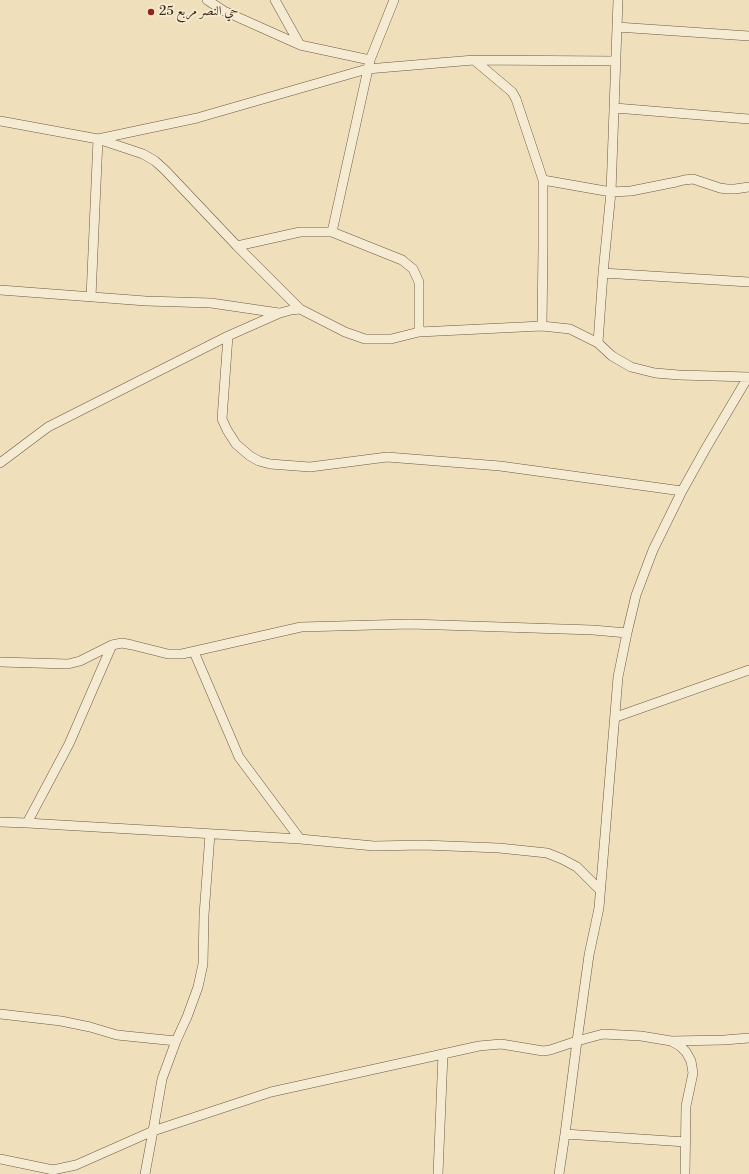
<!DOCTYPE html>
<html>
<head>
<meta charset="utf-8">
<style>
	body { margin:0 }
	canvas { display:block; background:#efe0bb }
</style>
</head>
<body>
<canvas width="749" height="1174"></canvas>
<script>
const g = document.querySelector('canvas').getContext('2d');
g.lineJoin = 'round';
function strokePath(path, color, width, dash) {
  g.strokeStyle = color;
  g.lineWidth = width;
  g.lineCap = dash ? 'butt' : 'round';
  g.setLineDash(dash || []);
  g.stroke(path);
}
function label(font, color, halo, rows, align = 'center') {
  g.font = font + ' "Libre Bodoni",Amiri,serif';
  g.lineWidth = 3.5;
  g.setLineDash([]);
  g.textBaseline = 'middle';
  g.strokeStyle = halo;
  g.fillStyle = color;
  for (const [text, x, y, turn = 0] of rows) {
    g.save();
    g.translate(x, y);
    g.rotate((+turn || 0) * Math.PI / 180);
    g.textAlign = isNaN(turn) ? turn : align;
    if (halo) g.strokeText(text, 0, 0);
    g.fillText(text, 0, 0);
    g.restore();
  }
}
const minor = new Path2D(`
	M207,0l17,11 76,34 70,15 -38,172
	M275,0l25,45
	M618,0l-7,192 -8,81 -5,70 14,13 19,11 24,6 24,2 70,2
	M617,27l132,9
	M370,60l24,-60
	M474,60l38,32 4,7 27,81v68l-1,78
	M615,108l134,11
	M0,121l98,18 45,15 12,7 10,9 72,76 63,63
	M543,180l68,12 20,-1 45,-9 8,-2 9,-1 27,9 7,1h8l14,-2
	M237,246l63,-14h32l70,28 11,9 6,13v50
	M603,273l146,9
	M0,290l146,11 65,2 68,10
	M91,297l7,-158 99,-21 170,-49 107,-9 142,1
	M228,336l-6,83 5,11 9,14 14,12 9,5 11,3 40,3 77,-10 113,9 182,25
	M0,463l48,-36 180,-91 52,-23 11,-3 9,-1 45,23 20,7h26l28,-7 123,-6 28,3 28,14
	M194,652l45,105 61,82
	M0,662l68,2 12,-3 32,-16 10,-2 10,2 36,9h14l119,-27 109,-3 183,6 34,3
	M616,717l133,-47
	M0,822l27,1 273,16 74,7 49,-1 76,3 48,5 15,6 15,8 23,23
	M27,823l42,-79 43,-99
	M0,1014l61,7 29,6 27,8 59,6
	M671,1041l53,-1 25,-2
	M565,1134l121,8
	M0,1159l53,11 23,-5 77,-34 118,-39 208,-46 22,-2 42,7 7,-1 27,-9 -12,93 -6,40
	M145,1174l8,-43 9,-52 14,-38 11,-24 11,-30 5,-23 1,-49 6,-81
	M438,1174l5,-120
	M685,1174l1,-68 7,-33 -2,-12 -5,-9 -6,-6 -9,-5 -30,-5 -38,-2 -26,7 12,-86 10,-47 19,-231 9,-44 9,-38 17,-45 29,-59 24,-43 42,-71`);
const markers = [
	[151,12,4,"#8f2418"]
];
const poiNames = [
	["حي النصر مربع 25",159,12]
];
strokePath(minor, '#6c5842', 10);
strokePath(minor, '#f5ebd3', 9);
for (const [x, y, r, color] of markers) {
  const dot = new Path2D();
  dot.arc(x, y, r, 0, 2 * Math.PI);
  g.fillStyle = color;
  g.fill(dot);
  strokePath(dot, '#f5ebd3', 1.5);
}
label('13px', '#412a1a', '#f5ebd3', poiNames, 'left');
</script>
</body>
</html>
